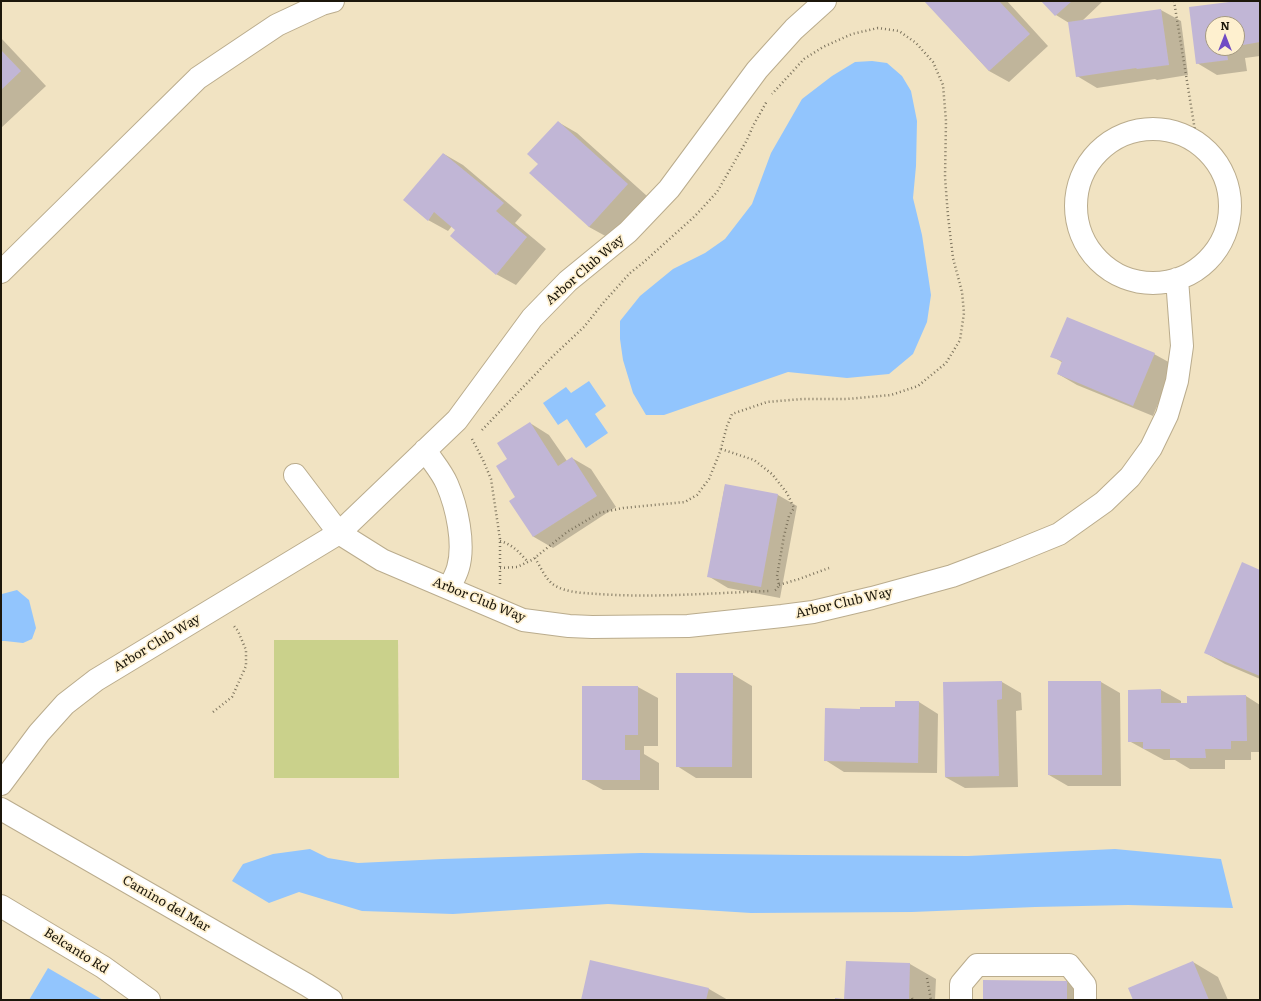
<!DOCTYPE html>
<html>
<head>
<meta charset="utf-8">
<style>
	body { margin:0 }
	#map { position:relative; width:1261px; height:1001px; overflow:hidden; background:#f1e3c2; font-family:Literata,serif }
	canvas { display:block }
	.frame { position:absolute; inset:0; border:2px solid #1c170b; pointer-events:none }
	.north { position:absolute; left:1205px; top:16px; width:40px; height:40px; box-sizing:border-box; background:#fef0cf; border:1px solid #a49981; border-radius:50%; rotate:0deg; font-size:11px; font-weight:700; line-height:16px; text-align:center; color:#1c170b }
	.north::after { content:''; display:block; margin:auto; width:14px; height:18px; background:#704bc4; clip-path:polygon(50% 0,100% 100%,50% 72%,0 100%) }
</style>
</head>
<body>
<div id="map">
<canvas width="1261" height="1001"></canvas>
<div class="frame"></div>
<div class="north">N</div>
</div>
<script>
const g = document.querySelector('canvas').getContext('2d');
g.lineJoin = 'round';
function fillPath(path, color) {
  g.fillStyle = color;
  g.fill(path, 'evenodd');
}
function strokePath(path, color, width, dash) {
  g.strokeStyle = color;
  g.lineWidth = width;
  g.lineCap = dash ? 'butt' : 'round';
  g.setLineDash(dash || []);
  g.stroke(path);
}
function label(font, color, halo, rows, align = 'center') {
  g.font = font + ' Literata,serif';
  g.lineWidth = 3.5;
  g.setLineDash([]);
  g.textBaseline = 'middle';
  g.strokeStyle = halo;
  g.fillStyle = color;
  for (const [text, x, y, turn = 0] of rows) {
    g.save();
    g.translate(x, y);
    g.rotate((+turn || 0) * Math.PI / 180);
    g.textAlign = isNaN(turn) ? turn : align;
    if (halo) g.strokeText(text, 0, 0);
    g.fillText(text, 0, 0);
    g.restore();
  }
}
const green = new Path2D(`
	M274,640h124l1,138h-125z`);
const water = new Path2D(`
	M872,61l15,2 15,13 9,15 6,30 -1,45 -3,32 9,37 9,60 -4,27 -14,32 -24,20 -42,4 -59,-6 -124,43h-18l-13,-22 -10,-33 -3,-21v-18l20,-25 33,-27 32,-16 20,-14 27,-35 19,-51 31,-54 30,-23 23,-14z
	M589,381l17,25 -11,8 13,19 -22,15 -19,-29 -9,6 -15,-22 23,-16 5,6z
	M17,590l12,10 7,28 -4,11 -9,4 -18,-2h-4v-45l1,-2z
	M310,849l18,9 30,5 84,-4 199,-6 161,2 166,1 147,-7 106,10 12,49 -105,-3 -93,2 -123,5 -161,1 -143,-9 -155,10 -91,-3 -63,-19 -30,11 -37,-22 11,-17 30,-10z
	M48,968l55,32h-74z`);
const shadow = new Path2D(`
	M925,1h82l41,45 -39,36 -20,-11z
	M1043,1h60l-22,21 80,-12 20,11 7,54 -31,5 -2,-1 -58,9 -20,-12 -8,-53 -13,-8z
	M1230,1h30v55l-15,2 2,13 -30,4 -20,-12 -7,-55 40,-5zM1213,24h24v24h-24z
	M1,38l45,48 -45,42z
	M558,122l19,11 70,63 -38,42 -20,-11 -50,-63z
	M444,154l19,11 59,50 -7,8 31,26 -30,36 -20,-11 -44,-48 -4,5 -20,-11z
	M1154,354l20,11 -21,51 -76,-31 -19,-11 5,-11 -11,-7z
	M530,423l19,12 18,26 5,-3 19,11 25,38 -63,41 -19,-11 -24,-36 7,-4 -8,-38z
	M725,485l53,10 19,11 -17,92 -52,-10 -20,-12z
	M1260,571v108l-35,-15 -19,-11z
	M732,674l20,12v92h-56l-19,-12z
	M1002,682l19,11 1,17 -6,1 2,76 -53,1 -20,-11z
	M1101,682l19,11 1,93h-53l-19,-11z
	M583,687h55l20,11v48h-14v8l15,9v27h-56l-20,-11z
	M1161,690l20,11v3h7v-7l58,-1 14,9v47h-9v8h-26v9h-35l-15,-9h-11l-35,-19v-50z
	M919,702l19,12 -1,59 -93,-1 -19,-12 36,-50 35,-2z
	M847,962l63,2 26,15 -1,21h-99h9z
	M1193,962l25,15 10,23h-94z
	M1067,982l19,11v7h-102z
	M709,989l19,11h-146z`);
const building = new Path2D(`
	M924,1h75l31,33 -41,37z
	M1041,1h31l-17,15z
	M1229,1h31v41l-23,4v-22h-24v24h13l2,12 -32,4 -7,-57 40,-5z
	M1161,9l8,56 -32,4 -1,-1 -60,9 -8,-55z
	M1,50l20,21 -20,19z
	M558,121l70,63 -39,43 -60,-54 9,-9 -11,-10z
	M443,153l61,50 -8,8 31,26 -31,38 -46,-39 5,-6 -21,-18 -6,9 -25,-21z
	M1067,317l88,36 -22,53 -76,-32 5,-13 -12,-4z
	M530,422l28,44 14,-9 25,39 -64,41 -24,-36 6,-4 -19,-31 11,-7 -10,-16z
	M725,484l53,10 -17,93 -54,-10z
	M1242,562l18,8v106l-56,-23z
	M676,673h57l-1,94h-56z
	M1002,681v18l-5,1 2,76 -54,1 -2,-95z
	M1048,681h53l1,94h-54z
	M582,686h56v49h-13v15h15v30h-58z
	M1161,689v14h26v-7l59,-1 1,46h-16v8h-26l1,9h-36v-9h-27v-7h-15v-52z
	M895,701h24l-1,62 -94,-2 1,-53 35,1v-2h35z
	M590,960l119,28 -3,12h-125z
	M846,961l64,2 -1,37h-74v-2l9,1z
	M1193,961l16,39h-76l-5,-12z
	M983,980l84,1v19h-84z`);
const path = new Path2D(`
	M1174,1l23,142
	M482,430l71,-74 31,-29 19,-24 27,-30 15,-12 50,-45 22,-24 30,-52 6,-14 14,-25
	M472,439l11,21 8,19 9,60v29
	M721,449l33,11 18,14 15,19 7,15 -5,8 -5,20 -7,40 2,9 -2,4 -3,2
	M500,541c12,3 20,12 28,21
	M535,558c5,8 11,22 19,27 13,8 30,8 44,9 57,4 114,-1 171,-3
	M500,584v-16l17,-1 15,-7 35,-28 32,-19 24,-5 62,-6 12,-7 12,-16 11,-27 7,-26 5,-12 35,-12 35,-3h45l44,-4 27,-9 28,-23 14,-23 4,-27 -2,-21 -9,-34 -5,-42 -3,-39 1,-56 -3,-36 -10,-23 -17,-19 -17,-12 -21,-3 -26,6 -29,13 -19,12 -32,35
	M779,585l20,-6 30,-11
	M213,712l19,-15 14,-31v-16l-8,-19 -4,-5
	M927,978l4,22
	M912,998l1,2`);
const minor = new Path2D(`
	M1076 206a77 77 0 1 1 154 0a77 77 0 1 1-154 0Z
	M1,272l197,-194 79,-53 45,-21 11,-3
	M425,450c7,11 17,22 22,34 10,23 18,60 11,84 -2,7 -6,14 -9,20
	M295,475l44,58 43,27 141,60 46,6 23,1 96,-1 94,-10 31,-4 59,-14 80,-22 53,-20 54,-22 45,-32 26,-25 21,-29 16,-33 10,-34 5,-35 -5,-67
	M1,784l38,-51 26,-29 31,-24 243,-147 118,-113 75,-102 36,-37 60,-49 41,-43 88,-119 37,-41 31,-28
	M1,809l306,176 24,15
	M1,906l102,61 46,33
	M961,1000v-16l16,-19h92l16,20v15`);
const streetNames = [
	["Arbor Club Way",585,270,-41],
	["Arbor Club Way",479,600,22],
	["Arbor Club Way",844,603,-13],
	["Arbor Club Way",157,643,-31],
	["Camino del Mar",166,904,30],
	["Belcanto Rd",76,951,32]
];
fillPath(green, '#cad18b');
fillPath(water, '#92c5fd');
fillPath(shadow, '#0003');
fillPath(building, '#c1b6d6');
strokePath(minor, '#baac8d', 24);
strokePath(path, '#7c735d', 2.5, [1, 3]);
strokePath(minor, '#fff', 22);
label('13px', '#1c170b', '#fef0cf', streetNames);
</script>
</body>
</html>
